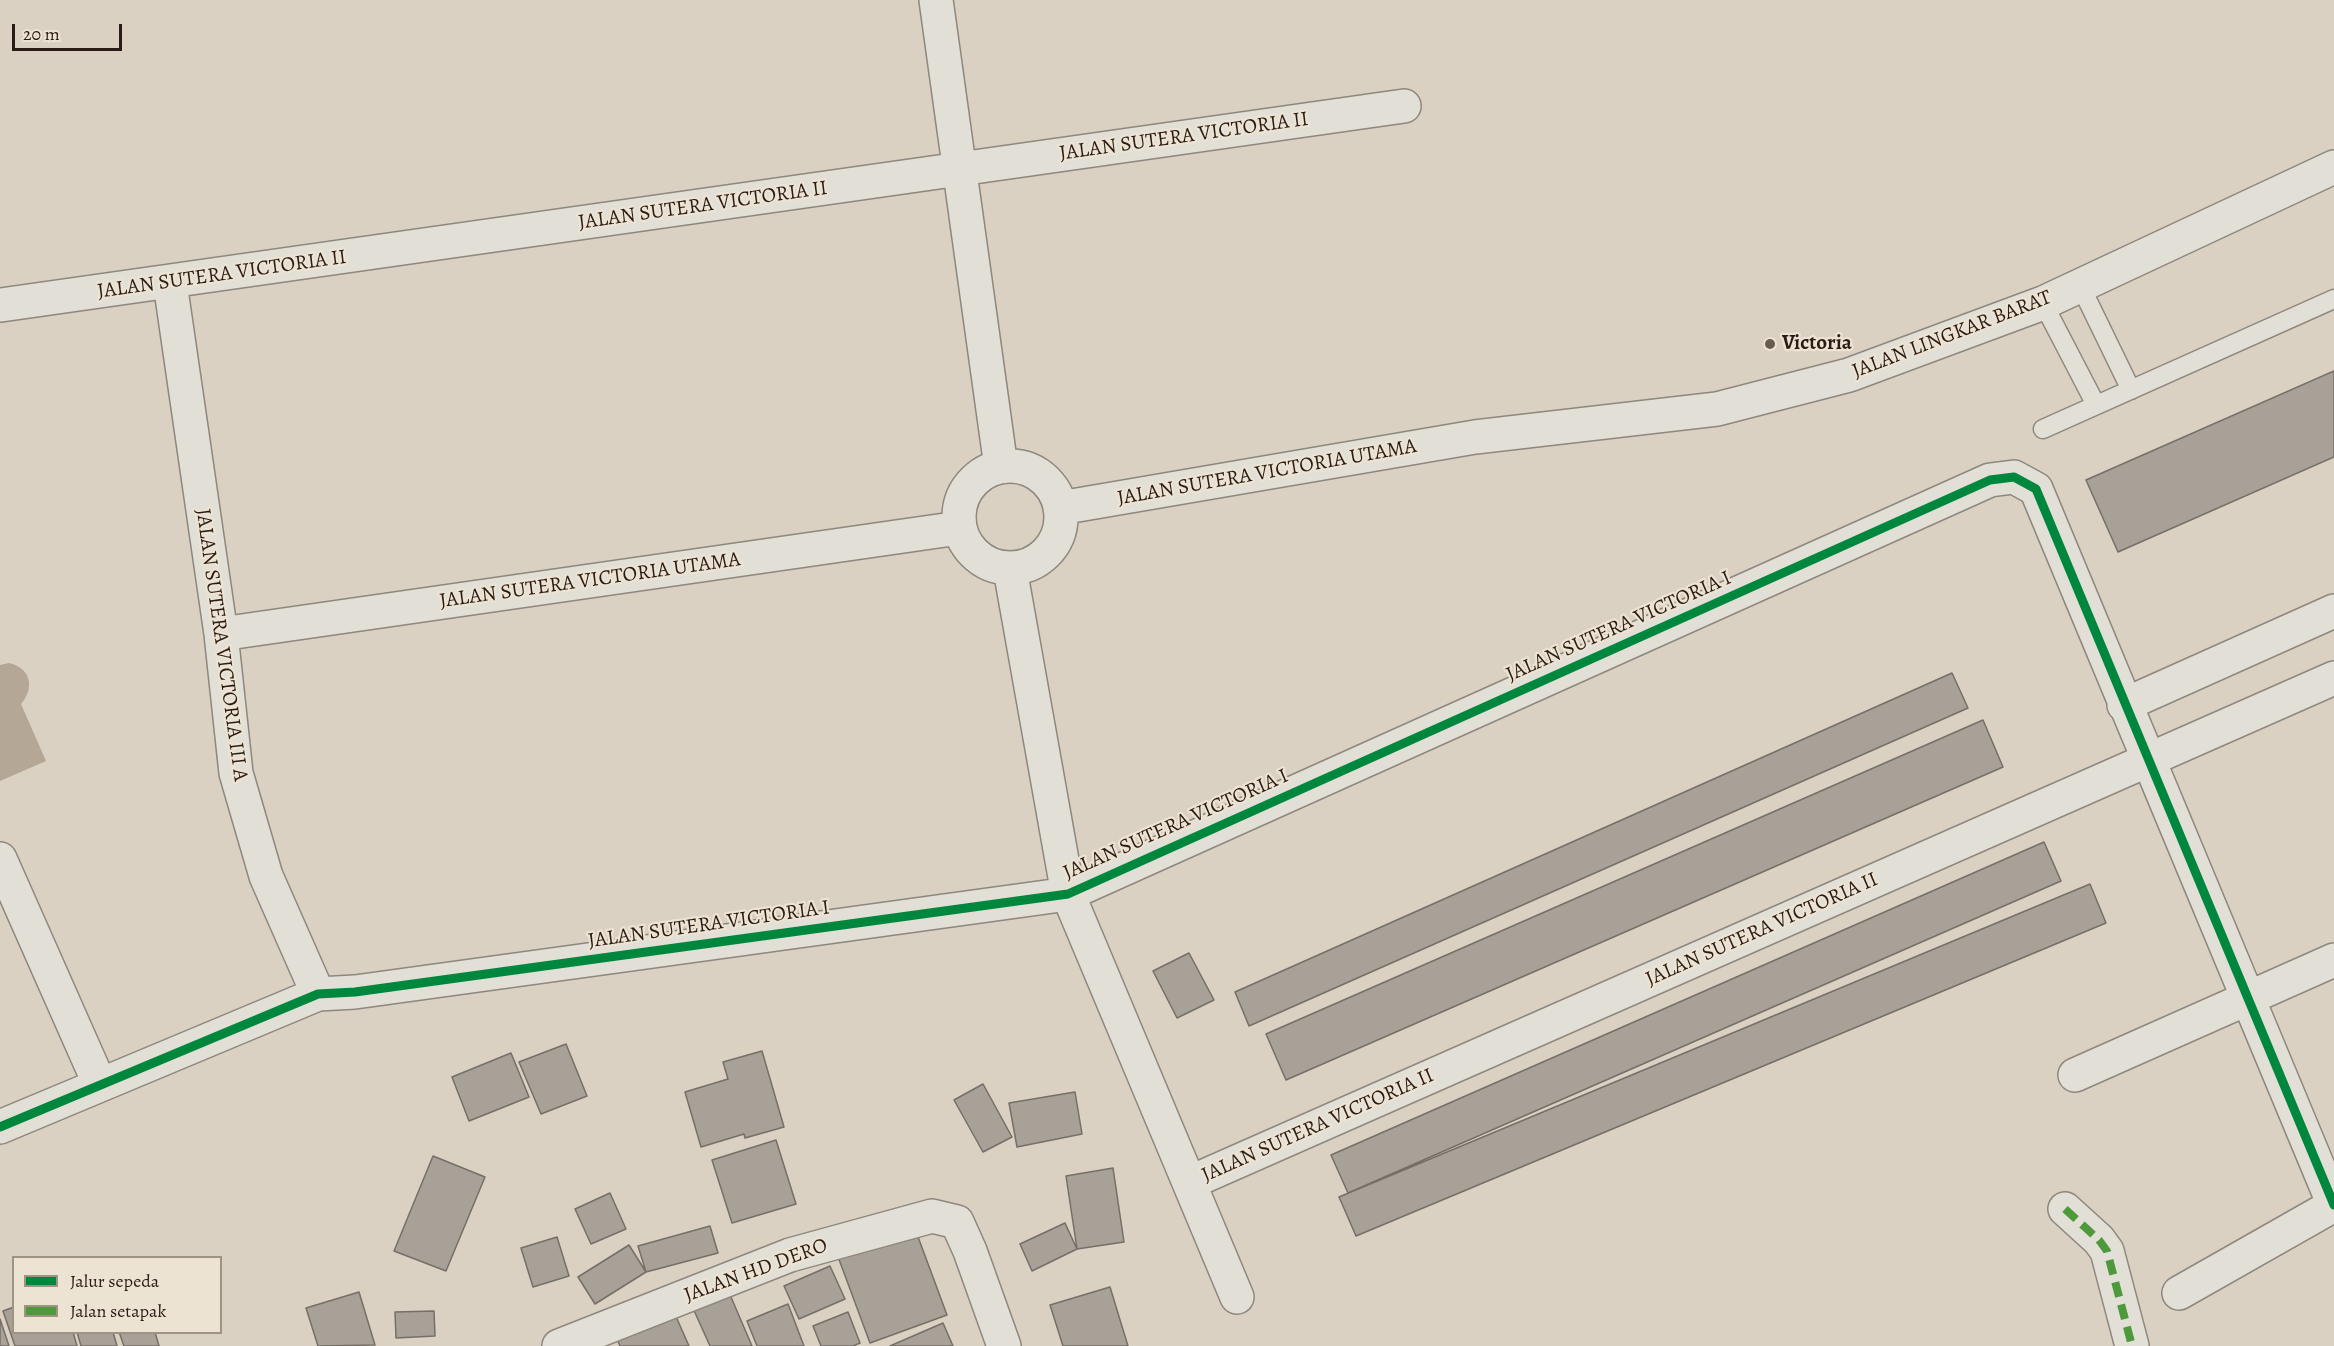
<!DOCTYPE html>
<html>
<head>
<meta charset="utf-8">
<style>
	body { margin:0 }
	#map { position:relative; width:2334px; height:1346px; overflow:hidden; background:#dad1c3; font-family:Alegreya,serif }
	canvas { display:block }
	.legend { position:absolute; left:12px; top:1256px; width:210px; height:78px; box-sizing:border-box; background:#ede3d2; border:2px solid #9f9386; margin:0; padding:8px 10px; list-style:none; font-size:18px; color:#291b15 }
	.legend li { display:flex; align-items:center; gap:12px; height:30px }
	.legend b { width:30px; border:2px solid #9f9386 }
	.scale { position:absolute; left:12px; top:24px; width:110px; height:27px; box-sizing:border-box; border:3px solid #291b15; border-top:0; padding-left:8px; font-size:18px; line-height:21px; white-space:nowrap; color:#291b15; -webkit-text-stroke:4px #ede3d2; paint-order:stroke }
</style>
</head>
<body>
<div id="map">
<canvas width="2334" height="1346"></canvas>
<ul class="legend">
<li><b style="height:8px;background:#00873e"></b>Jalur sepeda</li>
<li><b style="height:8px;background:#4f993d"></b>Jalan setapak</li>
</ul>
<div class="scale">20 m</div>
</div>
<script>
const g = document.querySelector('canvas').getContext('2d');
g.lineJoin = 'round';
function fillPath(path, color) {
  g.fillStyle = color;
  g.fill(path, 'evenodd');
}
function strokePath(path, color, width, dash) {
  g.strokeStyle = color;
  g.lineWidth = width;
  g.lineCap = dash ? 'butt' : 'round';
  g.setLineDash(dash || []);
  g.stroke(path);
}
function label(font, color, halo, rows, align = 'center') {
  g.font = font + ' Alegreya,serif';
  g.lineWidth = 4.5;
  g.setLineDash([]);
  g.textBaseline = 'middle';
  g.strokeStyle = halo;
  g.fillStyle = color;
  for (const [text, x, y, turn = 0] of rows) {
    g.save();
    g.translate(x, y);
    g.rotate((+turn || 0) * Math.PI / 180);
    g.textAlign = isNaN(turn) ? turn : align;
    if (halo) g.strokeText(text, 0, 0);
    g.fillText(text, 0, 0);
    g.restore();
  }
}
const water = new Path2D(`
	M9,663c22,5 26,25 12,41l25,57 -46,20v-116z`);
const building = new Path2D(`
	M2334,371v86l-216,95 -32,-72z
	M1952,673l16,35 -719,318 -14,-34z
	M1983,720l20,47 -717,313 -20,-46z
	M2044,842l17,39 -713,312 -17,-38z
	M2090,884l16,39 -750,313 -17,-39z
	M1189,953l25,47 -37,18 -24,-47z
	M566,1044l21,52 -46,18 -22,-52z
	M762,1051l22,76 -39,11 -1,-4 -43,13 -16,-55 43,-13 -5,-17z
	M511,1053l18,44 -60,24 -17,-44z
	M983,1084l29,53 -29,15 -29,-52z
	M1075,1092l7,42 -65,13 -8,-44z
	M776,1140l20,64 -64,19 -20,-63z
	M433,1156l52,21 -39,94 -52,-20z
	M1113,1168l11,74 -47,7 -11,-73z
	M610,1193l16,36 -35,15 -16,-35z
	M1065,1223l12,26 -45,22 -12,-27z
	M710,1226l8,27 -72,19 -8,-26z
	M914,1226l33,89 -77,28 -33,-89z
	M557,1237l12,39 -36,11 -12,-39z
	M629,1245l17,27 -51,32 -17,-27z
	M830,1266l15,33 -46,20 -15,-33z
	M1110,1287l18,59h-65l-13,-41z
	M728,1290l24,56h-42l-18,-40z
	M359,1292l16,53 -57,1 -12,-38z
	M788,1304l16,42h-47l-10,-25z
	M14,1307v25h59l4,14h-62l-12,-35z
	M434,1311l1,25 -39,2 -1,-26z
	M674,1312l15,34h-69l-4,-9z
	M848,1312l12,31 -7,3h-32l-8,-20z
	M0,1319l9,27h-9z
	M943,1323l10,23h-63z
	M77,1332h36l4,14h-36z
	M119,1332h36l4,14h-35z`);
const service = new Path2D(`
	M2080,285l51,105
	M2043,303l53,102
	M2043,429l291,-130`);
const minor = new Path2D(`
	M936,0l65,467
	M170,283l51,351 15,139 30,103 52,118
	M1,305l1403,-199
	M959 517a51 51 0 1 1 102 0a51 51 0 1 1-102 0Z
	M1060,508l415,-71 242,-28 132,-34 194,-72 291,-136
	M1010,569l58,325 169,403
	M221,634l738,-106
	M2124,705l210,-94
	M0,859l100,226
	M2075,1075l259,-115
	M0,1127l318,-133 37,-2 713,-98 922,-414 24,-3 22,12 298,716
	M1191,1182l1143,-504
	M2065,1209l34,31 8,11 25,95
	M2179,1293l155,-88
	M559,1346l231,-91 142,-39 25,6 13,29 34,95`);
const quiet = new Path2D(`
	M2065,1209l34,31 8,11 25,95`);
const cycleway = new Path2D(`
	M0,1127l318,-133 37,-2 713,-98 922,-414 24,-3 22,12 298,716`);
const markers = [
	[1770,344,6,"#675b52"]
];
const streetNames = [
	["JALAN SUTERA VICTORIA II",1184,137,-8],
	["JALAN SUTERA VICTORIA II",703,206,-8],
	["JALAN SUTERA VICTORIA II",222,275,-8],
	["JALAN LINGKAR BARAT",1952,335,-21],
	["JALAN SUTERA VICTORIA UTAMA",1267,473,-10],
	["JALAN SUTERA VICTORIA UTAMA",590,581,-8],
	["JALAN SUTERA VICTORIA I",1619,627,-24],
	["JALAN SUTERA VICTORIA III A",221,645,82],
	["JALAN SUTERA VICTORIA I",1176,825,-24],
	["JALAN SUTERA VICTORIA I",709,925,-8],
	["JALAN SUTERA VICTORIA II",1762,930,-24],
	["JALAN SUTERA VICTORIA II",1318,1126,-24],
	["JALAN HD DERO",756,1271,-20]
];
const poiNames = [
	["Victoria",1782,344]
];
fillPath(water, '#b4a795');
fillPath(building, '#a8a198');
strokePath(building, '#756f67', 1.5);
strokePath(service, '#8e877e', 21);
strokePath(minor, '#8e877e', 36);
strokePath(service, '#e2dfd7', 18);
strokePath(minor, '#e2dfd7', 33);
strokePath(quiet, '#4f993d', 8, [15, 8]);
strokePath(cycleway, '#00873e', 9);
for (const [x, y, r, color] of markers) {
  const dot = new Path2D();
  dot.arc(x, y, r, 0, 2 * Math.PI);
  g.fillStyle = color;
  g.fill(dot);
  strokePath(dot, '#ede3d2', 2);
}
label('21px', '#291b15', '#ede3d2', streetNames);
label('bold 21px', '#291b15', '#ede3d2', poiNames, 'left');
</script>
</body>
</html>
